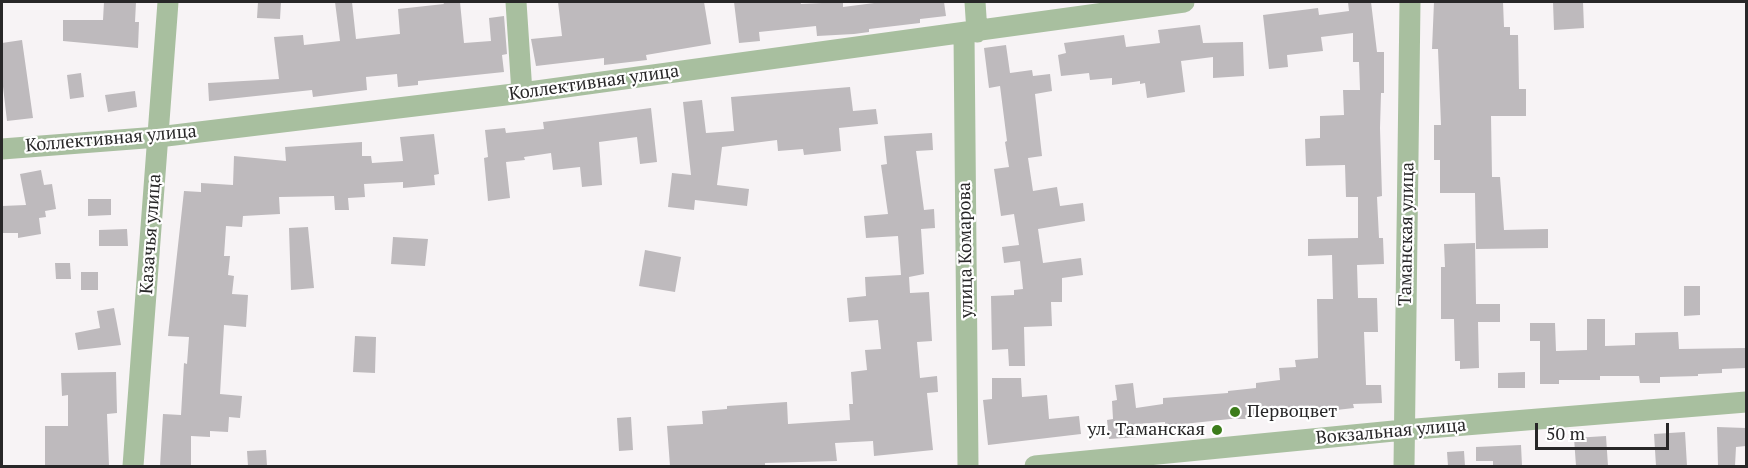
<!DOCTYPE html>
<html>
<head>
<meta charset="utf-8">
<style>
	body { margin:0 }
	#map { position:relative; width:1748px; height:468px; overflow:hidden; background:#f7f3f5; font-family:"PT Serif",serif }
	canvas { display:block }
	.frame { position:absolute; inset:0; border:3px solid #282728; pointer-events:none }
	.scale { position:absolute; left:1535px; top:423px; width:134px; height:27px; box-sizing:border-box; border:3px solid #282728; border-top:0; padding-left:8px; font-size:18px; line-height:21px; white-space:nowrap; color:#282728; -webkit-text-stroke:4px #fff; paint-order:stroke }
</style>
</head>
<body>
<div id="map">
<canvas width="1748" height="468"></canvas>
<div class="frame"></div>
<div class="scale">50 m</div>
</div>
<script>
const g = document.querySelector('canvas').getContext('2d');
g.lineJoin = 'round';
function fillPath(path, color) {
  g.fillStyle = color;
  g.fill(path, 'evenodd');
}
function strokePath(path, color, width, dash) {
  g.strokeStyle = color;
  g.lineWidth = width;
  g.lineCap = dash ? 'butt' : 'round';
  g.setLineDash(dash || []);
  g.stroke(path);
}
function label(font, color, halo, rows, align = 'center') {
  g.font = font + ' "PT Serif",serif';
  g.lineWidth = 4.5;
  g.setLineDash([]);
  g.textBaseline = 'middle';
  g.strokeStyle = halo;
  g.fillStyle = color;
  for (const [text, x, y, turn = 0] of rows) {
    g.save();
    g.translate(x, y);
    g.rotate((+turn || 0) * Math.PI / 180);
    g.textAlign = isNaN(turn) ? turn : align;
    if (halo) g.strokeText(text, 0, 0);
    g.fillText(text, 0, 0);
    g.restore();
  }
}
const building = new Path2D(`
	M104,2h32l-1,20h4l-1,26 -75,-7v-21h40z
	M258,2h23l-1,17 -23,-1z
	M335,2h17l4,37 44,-5 -2,-25 46,-5 -1,-2h17l4,41 27,-2 -2,-23 15,-2 3,38 -5,1 2,17 -86,9v4l-20,2 -1,-13 -31,3 1,13 -54,7 -1,-7 -103,11 -1,-18 71,-4 -5,-42 29,-2 1,10 36,-4z
	M558,2h146l7,42 -65,11 1,5 -43,5v-7l-68,8 -5,-27 31,-3z
	M734,2h66l1,2 42,-2v5l39,-5h62l2,14 -26,3v4l-51,6v3l-15,2 -37,2 -1,-10 -57,6 1,9 -21,2z
	M1348,2h23l6,50h7v41h-3l-1,35 2,68 -5,1 2,41h4l1,26 -27,1 1,33h19l1,34h-14l2,53h15l1,18 -29,1 1,4 -97,11h-27l-65,7v-4l-28,2 1,13 -29,2 -2,-19 6,-1 -1,-18 5,-1 -2,-15 18,-2 3,25 27,-4v-6l65,-5v-2l28,-3v-5l24,-3 -1,-12 17,-1 -1,-7 23,-2 -1,-59h16l-1,-44 -24,1v-17l50,-1v-41h-12l-1,-32 -39,1 -1,-27 15,-1v-22l24,-1 -1,-25h17l-1,-28h-6v-29l-32,4 2,14 -36,4 1,12 -19,2 -6,-54 55,-7 1,7 30,-4z
	M1434,2h69l1,25h6v8h8l1,54h7v27h-35l1,61h8l4,53 44,-1v19l-72,1 -1,-56h-35v-33h-6v-35h7l-3,-76h-6z
	M1553,2h30l1,26 -30,2z
	M1200,25l3,18 40,-1 1,34 -31,2v-21l-32,4 4,31 -38,6 -2,-15 -5,1v-3l-28,4v-7l-22,2 -1,-7 -28,3 -3,-21 8,-2 -2,-10 60,-8 2,12 34,-4 -2,-13z
	M22,40l11,78 -26,3 -5,-43v-35z
	M1006,45l4,28 22,-3 1,6 17,-2 2,17 -17,3 7,62 -14,2 5,33 24,-4 3,19 23,-3 2,18 -47,8 5,34 38,-5 2,17 -21,3v24h-11l1,24 -28,1 1,39h-16l-1,-17 -16,1 -1,-54 23,-1v-5l9,-1 -3,-28 -16,2 -2,-16 17,-2 -5,-31 -13,2 -7,-47 15,-2 -4,-25 2,-1 -7,-55 -11,2 -5,-40z
	M81,73l3,24 -14,2 -3,-24z
	M850,87l3,24 23,-2 2,15 -39,4 2,23 -37,4 -1,-6 -25,2 -1,-11 -55,7 -5,38 32,4 -2,17 -52,-6 -1,10 -26,-3 4,-34 19,2 -8,-73 19,-2 4,33 28,-2 -3,-34z
	M135,91l2,16 -29,5 -3,-17z
	M651,108l6,54 -17,2 -3,-27 -38,5 3,43 -20,2 -2,-20 -27,3 -2,-17 -27,4 1,3 -19,2 4,36 -22,3 -4,-43 4,-1 -3,-27 20,-2 1,5 38,-4 -1,-7z
	M932,133l1,17 -17,1 8,59 10,-1 1,19 -14,1 3,45 -15,3 1,16 19,-1 3,49 -15,1 3,36 17,-2 1,16 -11,1 6,57 -59,6 -1,-15 -38,2 2,18 -72,2v3h-95l-3,-40 36,-2 -1,-13 25,-2v-3l60,-4 1,22 62,-4 -1,-16h4l-2,-32 16,-2 -2,-20 16,-1 -3,-29 -29,2 -2,-24 19,-2 -1,-19 36,-2 -3,-39 -32,2 -2,-22 24,-2 -7,-49 6,-1 -3,-28z
	M434,134l5,40 -5,1 1,10 -32,3v-6l-39,2 1,13 -17,1 1,12h-14l-1,-14 -55,1 1,17 -37,2 -1,11 -16,-1 -2,30h6l-2,19 6,1 -2,18 16,1 -2,32 -22,-2 -4,69 22,2 -2,22 -11,-1 -1,15 -18,-1v6l-19,-1v30h-31l3,-52 18,1 3,-52 3,1 2,-27 -21,-1 16,-145 17,1v-9l32,2 1,-29 52,5 -1,-14 77,-5v14h9l1,7 31,-2 -3,-24z
	M41,170l3,15 8,-1 4,25 -11,2 1,6 -7,1 2,16 -23,4v-5h-16v-27l24,-1 -6,-31z
	M88,199h23v16l-23,1z
	M308,227l6,61 -23,2 -2,-62z
	M127,229l1,17h-29v-16z
	M393,237l35,2 -3,27 -34,-2z
	M1475,243l1,61h24v18h-22l1,46 -19,1v-8h-5l-1,-42h-13v-52h4l-1,-23z
	M645,250l36,7 -6,35 -36,-6z
	M55,263h15l1,16h-15z
	M81,272h17v18h-17z
	M1684,286h16v29l-16,1z
	M114,308l7,37 -43,5 -3,-17 25,-5 -3,-17z
	M1587,319h18v27l30,-1v-12l43,-1 1,17 67,-1v20l-24,1v4l-24,1v2l-38,1v6h-20l-1,-7h-39v4h-41v4h-19v-43h-10v-18h25l1,28 31,-1z
	M355,336l21,1 -1,36 -22,-1z
	M116,372l1,41 -10,1 2,52h-64v-40h23v-31l-6,1 -1,-23z
	M1525,372v16h-27v-15z
	M992,378h29l1,19 25,-2 2,24 30,-3 2,18 -93,11 -5,-45 9,-1z
	M631,417l2,33 -14,1 -2,-33z
	M1717,427l29,1v18l-10,1 -1,19h-17z
	M1685,432l2,34h-31l-2,-32z
	M1606,436l2,30h-32l-2,-28z
	M1521,445l1,21h-29v-5h-17v-14z
	M266,450l1,16h-19l-1,-15z
	M1464,451l1,15h-17l-1,-14z`);
const minor = new Path2D(`
	M516,2l6,91
	M975,2l2,30
	M964,34l4,432
	M2,149l156,-12 364,-44 662,-91
	M133,466l35,-464
	M1035,466l369,-36 342,-28
	M1404,466l6,-464`);
const markers = [
	[1235,412,6,"#3c7c1a"],
	[1217,430,6,"#3c7c1a"]
];
const streetNames = [
	["Коллективная улица",594,83,-8],
	["Коллективная улица",111,139,-5],
	["Казачья улица",151,234,-86],
	["Таманская улица",1407,234,-89],
	["улица Комарова",966,250,-91],
	["Вокзальная улица",1391,432,-5]
];
const poiNames = [
	["Первоцвет",1247,412],
	["ул. Таманская",1205,430,"right"]
];
fillPath(building, '#bebabd');
strokePath(minor, '#a8bf9f', 21);
for (const [x, y, r, color] of markers) {
  const dot = new Path2D();
  dot.arc(x, y, r, 0, 2 * Math.PI);
  g.fillStyle = color;
  g.fill(dot);
  strokePath(dot, '#fff', 2);
}
label('18px', '#282728', '#fff', streetNames);
label('18px', '#282728', '#fff', poiNames, 'left');
</script>
</body>
</html>
